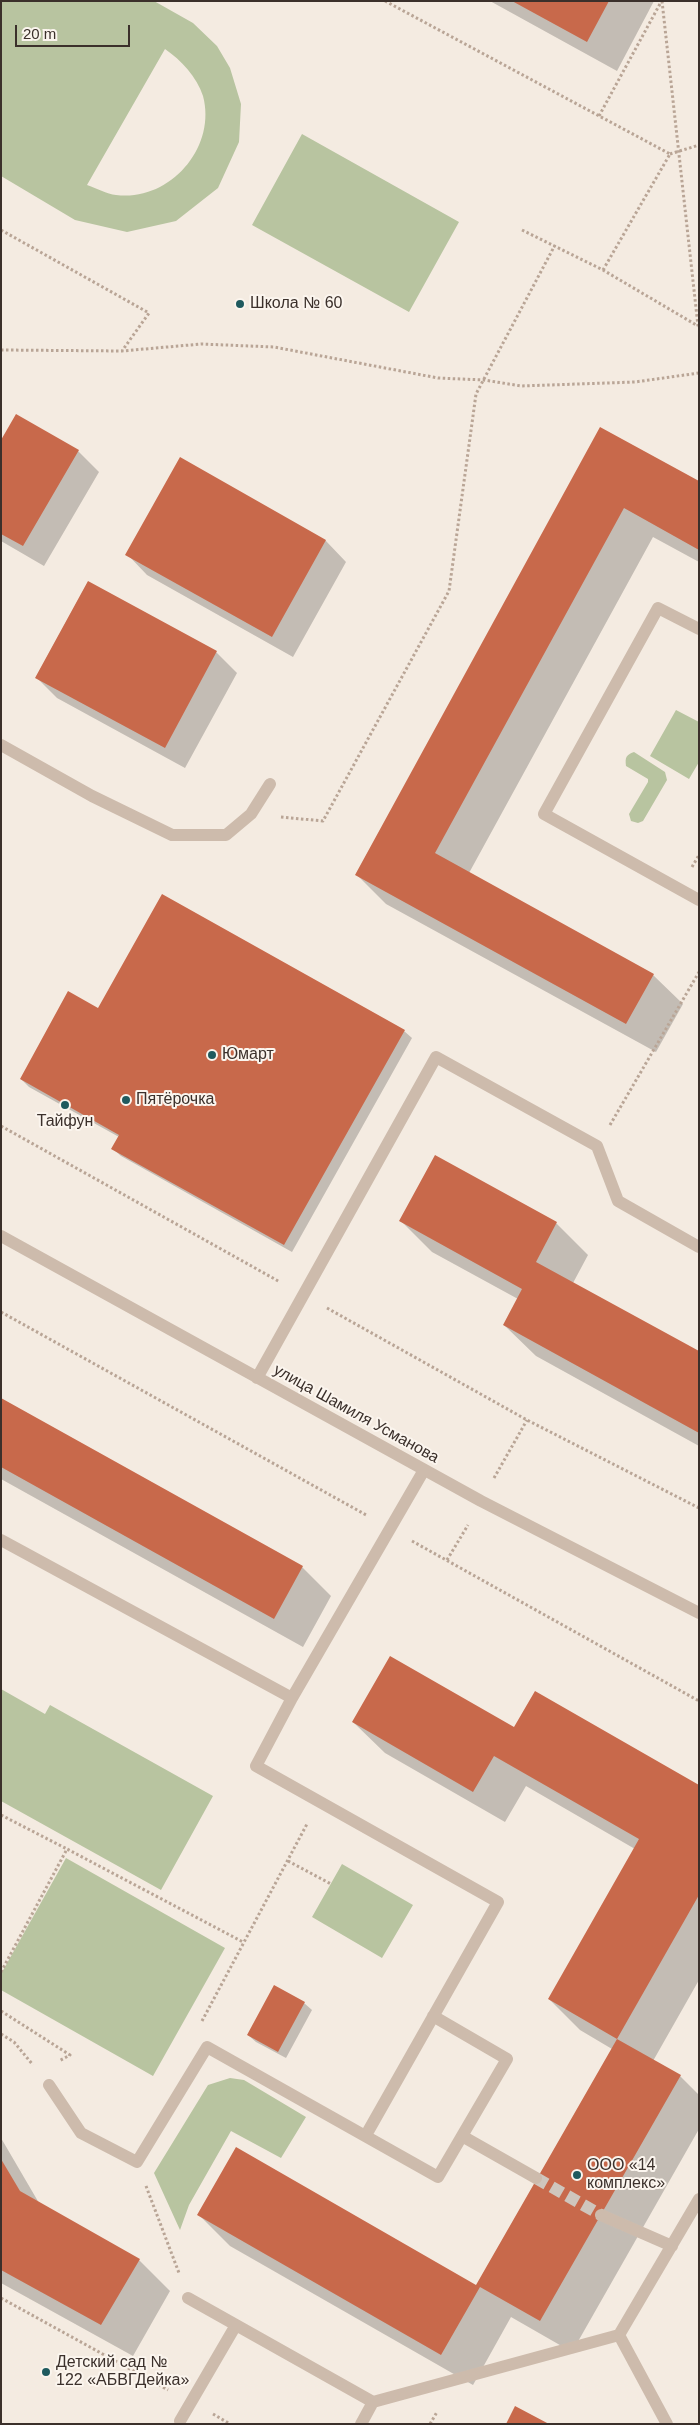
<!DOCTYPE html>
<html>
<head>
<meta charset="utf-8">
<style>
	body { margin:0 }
	#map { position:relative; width:700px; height:2425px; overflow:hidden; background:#f4ebe1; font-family:Arial,sans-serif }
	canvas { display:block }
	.frame { position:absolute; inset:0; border:2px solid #3b302b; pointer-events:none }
	.scale { position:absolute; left:15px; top:25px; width:115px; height:22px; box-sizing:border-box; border:2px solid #3b302b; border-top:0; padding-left:6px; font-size:15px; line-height:18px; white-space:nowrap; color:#3b302b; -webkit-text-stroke:4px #fbf5ee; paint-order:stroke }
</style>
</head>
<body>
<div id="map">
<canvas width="700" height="2425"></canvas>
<div class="frame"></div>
<div class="scale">20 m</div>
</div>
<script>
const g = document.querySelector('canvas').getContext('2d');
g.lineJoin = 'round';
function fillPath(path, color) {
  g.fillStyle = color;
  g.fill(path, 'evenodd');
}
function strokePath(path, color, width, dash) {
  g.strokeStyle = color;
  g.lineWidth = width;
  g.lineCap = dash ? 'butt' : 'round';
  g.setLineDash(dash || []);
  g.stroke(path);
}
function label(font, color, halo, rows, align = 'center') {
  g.font = font + ' Arial,sans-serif';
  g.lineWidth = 4;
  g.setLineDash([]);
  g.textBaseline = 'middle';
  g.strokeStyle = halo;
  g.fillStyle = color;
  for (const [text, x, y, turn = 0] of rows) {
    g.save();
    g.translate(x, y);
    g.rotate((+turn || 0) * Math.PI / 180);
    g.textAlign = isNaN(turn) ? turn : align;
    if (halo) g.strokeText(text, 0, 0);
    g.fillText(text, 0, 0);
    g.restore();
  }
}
const green = new Path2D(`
	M1,1h153l39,22 24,23 13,22 11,36 -2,38 -21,46 -42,33 -49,11 -52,-12 -74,-44zM165,49c16,11 32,28 38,47 14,52 -34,106 -87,99 -9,-1 -20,-7 -29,-10z
	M302,134l157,88 -50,90 -157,-87z
	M676,710l23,12v40l-10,17 -39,-23z
	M634,752l31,20 2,8 -24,41 -5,2 -7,-2 -2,-7 19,-32v-3l-22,-13c-1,-9 0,-11 8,-14z
	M1,1689l44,25 5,-9 163,91 -52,94 -160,-89z
	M66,1858l159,90 -72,128 -152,-86v-16z
	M342,1864l71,41 -31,53 -70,-41z
	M230,2078l14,2 62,37 -25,41 -50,-27 -42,74 -9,25 -26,-57 54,-88z`);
const shadow = new Path2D(`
	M490,1h164l-37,70z
	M601,429l98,54v79l-46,-25 -184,336 184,102 30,29 -27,48 -270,-148 -30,-30z
	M1,442l77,9 21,21 -55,94 -43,-25z
	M180,459l146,82 20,21 -53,95 -146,-82 -20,-21z
	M88,582l128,70 21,21 -52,95 -128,-70 -21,-21z
	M99,1009l305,22 8,7 -120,214 -171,-96 -8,-7 6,-12 -90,-50 -8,-8z
	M436,1157l120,66 32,32 -15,28 126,70v93l-163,-90 -32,-31 14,-26 -86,-47 -31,-31z
	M1,1399l301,168 29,29 -28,51 -302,-168z
	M353,1722l162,7 184,57v194l-46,81 27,15 19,19v34l-127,223 -61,-35 -38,68 -243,-139 -31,-31 277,71 136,-237 -32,-19 -31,-31 86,-150 -109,-63 -21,36 -120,-69z
	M304,2003l8,7 -26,48 -30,-16 -8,-7z
	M1,2138l38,65 100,57 31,31 -37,65 -132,-73z`);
const building = new Path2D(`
	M512,1h97l-22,41z
	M16,414l63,36 -56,96 -22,-12v-94z
	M600,427l99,54v69l-75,-42 -189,345 219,121 -28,50 -271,-149z
	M180,457l146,83 -54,97 -147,-82z
	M88,581l129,70 -52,97 -130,-70z
	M162,894l243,136 -121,215 -173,-96 8,-14 -99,-56 48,-88 30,17z
	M435,1155l122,67 -21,40 163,89v82l-196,-108 19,-36 -123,-68z
	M1,1398l302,168 -29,53 -273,-152z
	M390,1656l124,71 21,-36 164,94v110l-82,144 -69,-40 91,-160 -145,-83 -21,36 -121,-70z
	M274,1985l31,17 -27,50 -31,-17z
	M617,2039l64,36 -141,246 -60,-34 -39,68 -244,-140 39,-68 240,138z
	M1,2159l19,32 120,68 -39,66 -100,-55z
	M515,2406l34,18h-43z`);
const minorTunnel = new Path2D(`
	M536,2178l65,37`);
const path = new Path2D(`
	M385,1l285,153 -67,116
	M662,1l36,325
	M599,116l62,-114
	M670,154l29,-9
	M1,230l148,83 -27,38
	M522,230l81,40 95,56
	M1,350l121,1 79,-7 73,3 164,31 46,2 37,6 114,-4 64,-9
	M281,817l42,4 126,-230 27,-197 79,-149
	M692,867l7,-12
	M610,1125l89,-153
	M1,1126l279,156
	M327,1308l200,112 172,88
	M1,1312l367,204
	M494,1478l33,-58
	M412,1541l287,160
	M447,1560l21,-35
	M1,1815l66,34
	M288,1861l43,23
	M1,1972l66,-123 176,93
	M1,2011l69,44 -11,6
	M202,2021l105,-197
	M1,2034l13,8 19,23
	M146,2186l33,87
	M1,2298l167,92
	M213,2414l17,10
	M430,2424l7,-12`);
const minor = new Path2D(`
	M699,629l-41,-21 -114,206 155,86
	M1,745l91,51 80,39h54l25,-21 19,-30
	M1,1236l480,265 218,112
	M257,1378l179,-321 161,89 21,55 81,46
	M1,1540l291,158 132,-228
	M292,1698l-36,68 242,136 -132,233
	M49,2085l32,48 56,29 70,-115 231,130 69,-118 -74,-43
	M462,2136l74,42
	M601,2215l71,31
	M188,2298l185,104
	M619,2335l48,89
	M180,2421l56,-96
	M361,2424l12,-22 246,-67 80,-136`);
const markers = [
	[240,304,5,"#1f5a5e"],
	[212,1055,5,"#1f5a5e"],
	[126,1100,5,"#1f5a5e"],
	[65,1105,5,"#1f5a5e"],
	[577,2175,5,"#1f5a5e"],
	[46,2372,5,"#1f5a5e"]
];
const poiNames = [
	["Школа № 60",250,304],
	["Юмарт",222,1055],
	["Пятёрочка",136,1100],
	["Тайфун",65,1122,"center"],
	["ООО «14",587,2166],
	["комплекс»",587,2184],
	["Детский сад №",56,2363],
	["122 «АБВГДейка»",56,2381]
];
const streetNames = [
	["улица Шамиля Усманова",356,1414,29]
];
fillPath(green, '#b8c4a0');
fillPath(shadow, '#0003');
fillPath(building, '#c8694b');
strokePath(minorTunnel, '#cfc6bd', 12, [12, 6]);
strokePath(path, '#b9a596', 3, [2.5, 2.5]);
strokePath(minor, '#cdbbac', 12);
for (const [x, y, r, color] of markers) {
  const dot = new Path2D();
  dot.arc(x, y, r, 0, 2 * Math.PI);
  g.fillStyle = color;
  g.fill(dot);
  strokePath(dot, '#fbf5ee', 2);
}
label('16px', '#3b302b', '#fbf5ee', poiNames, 'left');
label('16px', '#3b302b', '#fbf5ee', streetNames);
</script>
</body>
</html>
